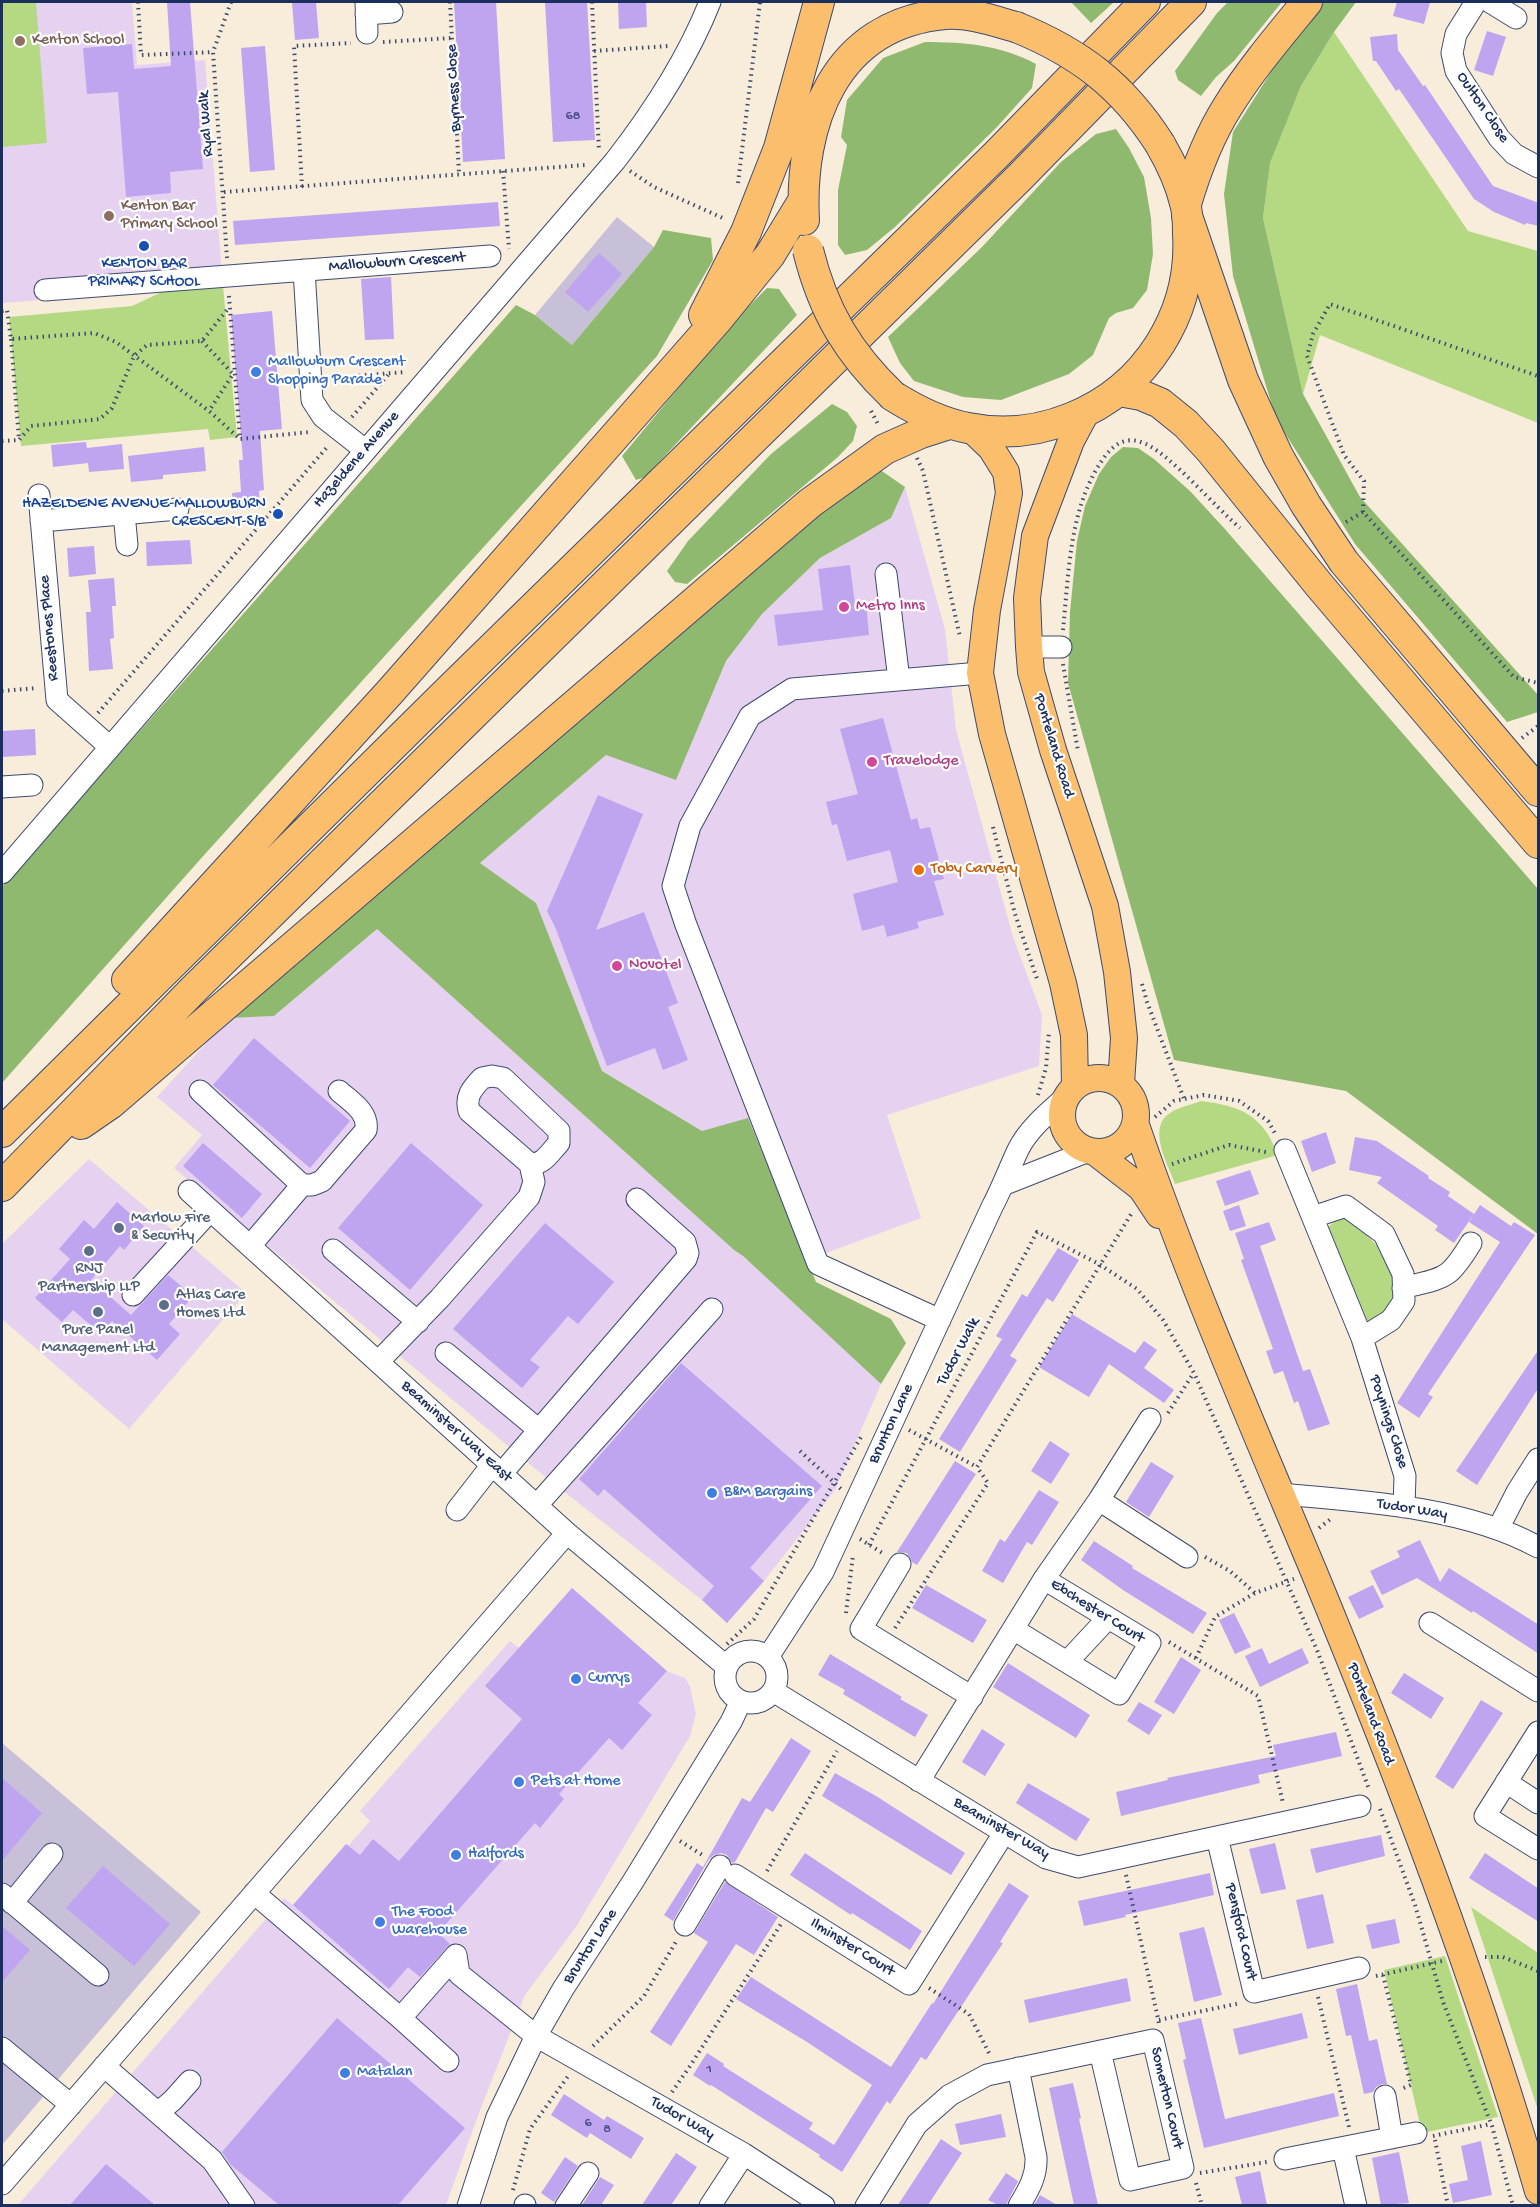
<!DOCTYPE html>
<html>
<head>
<meta charset="utf-8">
<style>
	body { margin:0 }
	#map { position:relative; width:1540px; height:2207px; overflow:hidden; background:#f8ecdb; font-family:"Gochi Hand",sans-serif }
	canvas { display:block }
	.frame { position:absolute; inset:0; border:3px solid #1b2f5e; pointer-events:none }
</style>
</head>
<body>
<div id="map">
<canvas width="1540" height="2207"></canvas>
<div class="frame"></div>
</div>
<script>
const g = document.querySelector('canvas').getContext('2d');
g.lineJoin = 'round';
function fillPath(path, color) {
  g.fillStyle = color;
  g.fill(path, 'evenodd');
}
function strokePath(path, color, width, dash) {
  g.strokeStyle = color;
  g.lineWidth = width;
  g.lineCap = dash ? 'butt' : 'round';
  g.setLineDash(dash || []);
  g.stroke(path);
}
function label(font, color, halo, rows, align = 'center') {
  g.font = font + ' "Gochi Hand",sans-serif';
  g.lineWidth = 4.5;
  g.setLineDash([]);
  g.textBaseline = 'middle';
  g.strokeStyle = halo;
  g.fillStyle = color;
  for (const [text, x, y, turn = 0] of rows) {
    g.save();
    g.translate(x, y);
    g.rotate((+turn || 0) * Math.PI / 180);
    g.textAlign = isNaN(turn) ? turn : align;
    if (halo) g.strokeText(text, 0, 0);
    g.fillText(text, 0, 0);
    g.restore();
  }
}
const built = new Path2D(`
	M2,2h130l5,63 68,-5 18,226 -221,17z
	M905,487l40,142 11,101 57,207 29,78 -3,51 -152,49 34,103 -114,42 -105,-129 -100,-60 -66,-167 -56,-41 126,-108 70,24 50,-118 36,-47 58,-56 71,-40z
	M377,929l357,321 9,6 138,128 -46,106 -71,91 -37,42 -25,-23 -159,-125 -369,-307 28,-33 -45,-38 72,-79 45,-2z
	M89,1159l157,134 -117,136 -127,-110v-75z
	M572,1588l95,83 18,7 5,8 6,28 -6,22 -114,191 -51,68 -49,126 -30,84 -429,1 267,-308 9,7 53,-61 3,1 21,-24 -10,-10 150,-170 9,7z`);
const industrial = new Path2D(`
	M617,217l37,30 -82,98 -37,-30z
	M2,1743l199,169 -199,233z`);
const green = new Path2D(`
	M2,2h34l11,141 -45,4z
	M1334,32l134,199 70,20v172l-218,-88 -17,59 -40,-176 7,-56 31,-76z
	M223,286l14,151 -27,3 -2,-11 -187,17 -12,-129 123,-11 32,-15z
	M1201,1101c40,5 62,14 77,54l-103,29c-6,-18 -26,-51 -9,-68 9,-8 24,-11 35,-15z
	M1348,1215l29,31 14,28 8,22 -3,9 -24,16 -8,-1 -36,-93 12,-10z
	M1471,1907l67,46v157z
	M1445,1956l53,161 -76,16 -38,-163z`);
const forest = new Path2D(`
	M1071,2h43l-23,21z
	M1228,2h54l-48,59 -18,16 -15,19 -23,-16 -3,-9 42,-58z
	M1323,2h33l-22,30 -33,54 -31,77 -7,55 40,176 57,103 178,198v17l-31,10 -152,-178 -79,-125 -43,-143 -9,-82 9,-62 45,-71z
	M925,42c41,0 75,3 111,22l-4,24 -36,40 -101,99 -28,23 -22,5 -7,-10v-55l9,-45 -6,-8 6,-37 36,-42z
	M1116,129l13,19 15,29 7,41 2,36 -6,36 -14,18 -17,5 -7,5 -16,37 -24,19 -68,26 -38,-3 -49,-16 -14,-18 -12,-26 94,-90 79,-85 35,-28z
	M663,230l48,8 2,22 -56,96 -452,498 -203,229v-196l514,-582 19,10 37,30 82,-98z
	M767,288l12,1 18,26 -152,162 -9,3 -14,-24 112,-135z
	M832,404l15,8 10,14 -4,15 -15,16 -151,127 -12,-2 -8,-11 21,-30 83,-87z
	M1123,447l15,1 16,11 36,32 34,37 314,361v345l-192,-143 -172,-31 -106,-377 2,-71 7,-71 8,-35 14,-32 12,-17z
	M876,467l29,20 -14,31 -71,40 -58,56 -36,47 -50,119 -70,-25 -126,108 56,40 66,168 100,60 46,-13 68,164 75,37 15,24 -25,41 -138,-128 -9,-6 -357,-321 -103,87 -45,2z`);
const building = new Path2D(`
	M167,2h23l13,167 -33,3 1,21 -45,4 -8,-105 -31,2 -4,-46 49,-4 2,25 37,-3z
	M292,2h24l3,36 -24,2z
	M454,2h42l9,157 -42,3z
	M545,2h42l8,138 -42,2z
	M618,2h28l1,25 -28,2z
	M1397,2h33l-6,22 -31,-8z
	M1487,31l19,6 -13,39 -19,-6z
	M1397,34l1,16 25,36 2,-1 68,101 46,17v23l-13,-3 -1,2 -31,-13 -20,-13 -75,-110 -3,2 -20,-30h-3l-3,-24z
	M265,46l10,124 -25,2 -9,-124z
	M498,202l2,24 -265,19 -2,-24z
	M599,253l23,21 -34,38 -23,-20z
	M391,277l3,62 -29,1 -4,-61z
	M272,311l10,118 -22,2 4,59 -5,1 1,17 -27,2 -1,-17 9,-1 -2,-32h4l-12,-145z
	M86,442l1,6 35,-4 2,25 -35,3 -1,-9 -35,4 -2,-22z
	M204,447l2,24 -43,4v4l-32,3 -3,-26z
	M190,540l2,24 -45,2 -1,-24z
	M94,546l2,28 -27,3 -2,-29z
	M850,565l5,40 11,-1 3,31 -91,11 -4,-31 49,-5 -5,-41z
	M114,578l2,28h-4l2,32 -4,1 3,30 -24,2 -3,-59h5l-3,-32z
	M883,718l28,102 6,-2 3,11 10,-2 14,52 -10,2 10,34 -27,7 2,6 -32,9 -3,-12 -22,6 -9,-37 45,-12 -8,-32 -43,11 -10,-37 -5,1 -6,-23 32,-8 -18,-65z
	M35,729l1,26 -34,2v-26z
	M598,795l45,19 -47,116 48,-18 34,91 -10,4 20,53 -25,10 -8,-22 -48,18 -51,-137 -9,-18z
	M254,1038l96,83 -40,47 -97,-83z
	M1326,1132l10,31 -24,9 -11,-31z
	M1355,1137l22,4 52,35 -1,2 22,14 -2,4 26,18 -20,29 -19,-13 3,-4 -61,-43 5,-6 -33,-7z
	M203,1143l59,51 -20,24 -59,-52z
	M411,1143l72,62 -73,85 -72,-62z
	M1250,1170l9,24 -34,12 -9,-25z
	M117,1202l27,24 -20,24 -4,-4 -29,34 40,35 37,-40 25,21 -24,28 11,10 -23,26 -45,-39 -11,13 -28,-24 -11,12 -27,-24 35,-39 -11,-10 25,-29 10,9z
	M1239,1205l7,21 -16,5 -7,-20z
	M1480,1205l31,21 3,-4 21,13 -107,159 5,3 -14,21 -22,-15 103,-161 -31,-20z
	M1269,1222l7,18 -16,6 43,125 7,-2 20,55 -22,7 -10,-30 -4,2 -11,-32 -9,3 -8,-23 7,-2 -32,-89 3,-1 -9,-26z
	M545,1223l69,59 -36,42 -10,-8 -38,44 10,7 -18,21 -69,-59z
	M1058,1248l21,12 -26,42 -6,-4 -37,58 7,4 -57,92 -21,-13 63,-100 -6,-3 26,-42 5,3z
	M1072,1314l63,39 9,-12 13,9 -13,18 30,22 -10,13 -55,-39 -20,33 -50,-30z
	M1539,1349v38l-62,98 -21,-14z
	M681,1363l141,123 -72,82 14,13 -37,42 -25,-23 12,-14 -110,-97 -6,7 -19,-17z
	M1050,1441l20,13 -19,30 -20,-13z
	M955,1461l21,13 -59,91 -5,-3 -5,-9 -10,-1z
	M1151,1462l23,14 -25,41 -23,-15z
	M1039,1490l20,12 -27,43 -5,-3 -24,41 -21,-12 18,-32 5,3z
	M1420,1540l20,42 9,-14 90,57v29l-66,-43 -1,2 -55,-35 -35,17 -12,-24 30,-14 -3,-6z
	M1094,1541l39,25 -1,2 75,45 -14,21 -70,-44 -42,-30z
	M926,1585l61,35 -14,23 -61,-35z
	M1373,1585l11,22 -25,12 -11,-22z
	M572,1588l95,83 -29,32 14,12 -30,35 -13,-12 -50,56 5,5 -24,29 -5,-5 -97,110 12,11 -30,33 -12,-10 -19,22 -96,-84 53,-61 14,11 13,-16 26,22 123,-142 -37,-33z
	M1234,1613l17,34 -16,7 -16,-34z
	M1262,1648l7,16 33,-16 7,15 -49,24 -15,-31z
	M830,1654l72,43 -2,2 28,16 -13,22 -72,-43 2,-4 -27,-15z
	M1181,1657l20,13 -27,44 -20,-12z
	M1008,1663l82,52 -14,23 -83,-51z
	M1404,1673l40,25 -13,21 -40,-26z
	M1481,1700l22,13 -50,76 -18,-12z
	M1139,1702l23,13 -13,20 -22,-14z
	M982,1729l23,15 -20,32 -23,-14z
	M1336,1732l6,24 -84,19 2,8 -139,33 -5,-24 52,-12 -1,-2 109,-22 -3,-11z
	M791,1738l20,13 -38,61 -7,-4 -31,54 -3,1 -5,-8 -6,-2 -7,2 -5,4 -36,62 -9,-6 33,-52 6,4 39,-69 8,4z
	M835,1773l41,23 89,57 -14,22 -129,-79z
	M2,1778l40,35 -40,48z
	M1028,1783l62,36 -14,22 -60,-38z
	M1381,1835l4,21 -69,17 -6,-24z
	M1275,1843l11,46 -25,5 -12,-45z
	M805,1853l117,78 -12,19 -58,-37 -1,2 -61,-40z
	M1485,1853l54,36v33l-70,-44z
	M103,1866l67,58 -36,42 -68,-58z
	M1210,1873l4,22 -89,20 1,2 -42,9 -6,-25z
	M725,1882l53,35 -24,38 -18,-11 -65,102 -21,-14 58,-90 -14,-9z
	M1009,1883l20,13 -29,46 3,1 -77,117 -5,-3 -31,47 -3,-3 -45,71 -23,-15 1,-2 -109,-70 -1,1 -17,-11 14,-22 17,11 -1,2 90,57 -4,6 25,16 38,-60 -65,-43 -71,-43 15,-22 140,90 41,-64 1,1z
	M1323,1894l11,49 -27,6 -11,-49z
	M1395,1919l5,24 -28,6 -6,-24z
	M2,1926l28,24 -28,32z
	M1204,1927l18,68 -28,7 -15,-69z
	M1127,1978l4,23 -102,22 -5,-23z
	M1357,1984l12,57 8,-2 10,45h-5l-6,3 -3,5 -9,2 -13,-59 -5,1 -10,-47z
	M1302,2013l6,25 -69,17 -6,-26z
	M337,2018l128,110 -67,77h-119l-48,-40 -9,-13z
	M1201,2018l24,101 109,-26 5,23 -135,32 -21,-88 3,-1 -8,-36z
	M1073,2083l8,35 -2,1 19,86h-24l-25,-117z
	M564,2094l40,26 3,-4 37,22 -13,21 -41,-26 -3,5 -36,-23z
	M1001,2114l5,23 -46,8 -5,-21z
	M941,2139l21,14 -34,52h-30z
	M1481,2141l11,54 -39,8 -4,-19 19,-4 -7,-34z
	M1399,2152l10,51 -28,2 -9,-47z
	M676,2153l21,14 -26,38h-29z
	M565,2157l13,9 -24,36 -13,-9z
	M106,2164l31,26 18,15h-85z
	M1260,2171l7,34h-25l-7,-28z
	M1006,2173l12,8 -12,24h-8l-10,-5z
	M600,2177l14,8 -13,20h-19z
	M1040,2195l17,10h-23z`);
const path = new Path2D(`
	M138,2l3,53 72,-3
	M450,2l9,172
	M592,2l7,149
	M383,42l69,-4
	M594,51l75,-5
	M503,171l6,78
	M630,171l24,16 71,32
	M738,183l22,-181
	M302,187l-8,-141 57,-3
	M224,192l361,-27
	M227,258l-14,-206 18,-50
	M229,296l11,143 70,-7
	M2,311l5,-1 4,29 83,-6 22,9 93,69 31,28
	M11,339l8,101 12,-14 69,-7 12,-11 22,-52 13,-11 55,-4 25,-31
	M202,341l31,33 -24,37
	M329,378l77,-6
	M352,417l36,-42
	M2,441l17,-1
	M917,458l6,13 37,166
	M1363,512l1,-31 -20,-26 -37,-99 6,-22 17,-30 208,72
	M1346,522l17,-10 151,165 24,6
	M1063,630c6,-58 6,-122 40,-171 9,-13 21,-23 38,-17 26,8 75,66 99,86
	M1063,664l15,87
	M2,691l35,-3
	M98,713l230,-267
	M1522,738l16,-12
	M993,827l22,87 22,65
	M1142,984l5,18 37,97
	M1038,1095l8,-27 3,-36
	M1155,1117l19,-16 30,-6 35,6 29,20 8,14
	M1172,1164l57,-19 37,7
	M1168,1413l25,-39
	M909,1430l68,37
	M800,1451l41,38
	M1319,1528l13,-10
	M860,1539l24,15
	M869,1545l168,-313 62,32 38,25 26,31 31,53 123,277 52,139
	M1205,1557l25,14 25,22
	M846,1613l7,-58
	M895,1628l93,-145 -11,-16 156,-256
	M1169,1642l89,54 25,107
	M727,1644l27,-25 107,-182
	M1196,1658l19,-41 40,-24 39,-14
	M1380,1809l35,96 28,97 49,124 21,80
	M680,1841l24,15
	M767,1871l70,-120
	M1126,1875l33,148
	M1485,1957h18l35,14
	M1383,1975l28,110 -10,4
	M1376,1976l66,-15
	M929,1988l40,26 21,41
	M1318,1997l31,130
	M1159,2020l82,-17
	M593,2046l51,-50 33,-56
	M672,2092l18,-26 91,-142
	M1433,2136l58,-12
	M1435,2140l13,66
	M1200,2173l67,-11
	M1196,2183l6,23
	M513,2190l17,-61 39,-54`);
const minor = new Path2D(`
	M366,2l1,31
	M1476,2l-20,32 -4,19 4,18 43,67 15,16 24,13
	M1490,2l26,16
	M366,14l26,-2
	M304,270l8,130 11,17 42,33
	M45,290l445,-34
	M39,495l18,205 53,47
	M124,513l3,32
	M41,521l137,-12
	M886,574l13,106
	M1029,647h32
	M2,787l30,-2
	M2,873l613,-712c38,-49 72,-101 95,-159
	M200,1091l102,94 -52,61
	M1285,1150l77,188 43,138 -1,31
	M1005,1184l81,-32
	M302,1185h10l10,-4 44,-51c3,-18 -15,-28 -27,-39
	M189,1191l378,342 160,134
	M1313,1217l33,-11 38,28 19,40 1,27 -13,19 -29,18
	M333,1250l85,72
	M1403,1288c42,-11 45,-7 68,-45
	M133,1295l77,-84
	M940,1320l-122,-56 -132,-339 -13,-39 17,-60 60,-110 42,-27 188,-16
	M446,1353l93,77
	M378,1362l62,-64 89,-101 5,-15 -4,-18c14,1 20,-12 29,-21v-12l-56,-53 -11,-2 -10,2c-10,11 -17,18 -13,33l61,53
	M502,1473l184,-214 2,-6 -3,-11 -48,-43
	M1280,1494c83,7 185,13 258,53
	M1099,1500l88,57
	M537,1505l175,-196
	M457,1510l35,-45
	M1498,1529l19,-37 21,-33
	M900,1564l-39,65 111,68
	M1430,1623l108,68
	M1013,1629l106,65 31,-51 -106,-64
	M725 1677a26 26 0 1 1 52 0a26 26 0 1 1-52 0Z
	M768,1657l55,-85 169,-365c10,-19 17,-38 26,-57 10,-21 31,-38 48,-53
	M1067,1662l41,-44
	M773,1691l273,167 32,9 282,-61
	M1538,1732l-53,84 53,33
	M919,1781l125,-202 55,-79 51,-81
	M1506,1782l32,21
	M1217,1837l37,155 105,-24
	M735,1875l174,109 95,-151
	M254,1893l144,123
	M2,1894l96,81
	M12,1903l40,-49
	M685,1925l35,-59
	M2,2048l69,57
	M448,2061l-50,-45 7,-3 51,-58 3,19 77,62 208,118 80,52
	M104,2066l108,94 32,46
	M1018,2068l18,89c1,19 -7,32 -17,49
	M1385,2096l7,42
	M159,2112l14,-12 17,-19
	M1343,2148l13,58
	M1285,2159l131,-26
	M2,2184l565,-651
	M525,2205v1
	M468,2206l29,-89 39,-81 27,-47 69,-106 99,-161 10,-21
	M566,2206l22,-33
	M710,2206l34,-52
	M866,2206l51,-82 33,-29 37,-20 166,-35 30,128 -53,12 -30,-129`);
const major = new Path2D(`
	M1087,411l-16,30 -36,95 -8,62 2,49 2,25 22,78 52,156 12,66 7,66 -3,46
	M971,429l20,19 15,24 3,21 -22,117 -7,63 12,61 71,249 11,52 1,51
	M1062 1115a37 37 0 1 1 74 0a37 37 0 1 1-74 0Z
	M1136,1125c52,152 116,299 178,447 84,203 163,409 224,619
	M1096,1153l45,35 18,27`);
const highway = new Path2D(`
	M1186,204c10,-34 23,-68 42,-98 23,-37 52,-71 79,-104
	M1187,216l56,164 35,76 28,49 38,57 194,229
	M804,220c-5,-96 30,-196 141,-206 23,-2 49,7 71,13
	M704,315l42,-83 33,-84 40,-146
	M1119,391l22,4 19,8 26,21 25,27 108,134 219,258
	M893,396c24,15 48,27 75,32 35,7 71,3 103,-10 75,-30 122,-104 117,-184 0,-10 0,-21 -3,-31 -5,-21 -14,-40 -25,-59
	M127,980l262,-287 329,-374 52,-64 33,-54
	M81,1124l29,-20 700,-601 75,-54 36,-16 28,-9
	M2,1132l448,-443 546,-534 149,-153
	M2,1186l191,-196 827,-813 171,-175`);
const pathBridge = new Path2D(`
	M871,411l8,15`);
const highwayBridge = new Path2D(`
	M1016,27c64,26 107,59 144,117
	M808,250c15,61 40,103 85,146`);
const markers = [
	[20,41,6,"#8d6e63"],
	[109,216,6,"#8d6e63"],
	[144,246,6,"#1a4fb4"],
	[256,372,6,"#3f7fe0"],
	[278,514,6,"#1a4fb4"],
	[844,607,6,"#d1479c"],
	[872,762,6,"#d1479c"],
	[919,870,6,"#e8710a"],
	[617,966,6,"#d1479c"],
	[119,1228,6,"#5c6f8a"],
	[89,1251,6,"#5c6f8a"],
	[164,1305,6,"#5c6f8a"],
	[98,1312,6,"#5c6f8a"],
	[712,1493,6,"#3f7fe0"],
	[576,1679,6,"#3f7fe0"],
	[519,1782,6,"#3f7fe0"],
	[456,1855,6,"#3f7fe0"],
	[380,1922,6,"#3f7fe0"],
	[345,2073,6,"#3f7fe0"]
];
const numberNames = [
	["68",573,117],
	["1",709,2070],
	["6",588,2124],
	["8",607,2130]
];
const educationNames = [
	["Kenton School",32,41],
	["Kenton Bar",121,207],
	["Primary School",121,225]
];
const streetNames = [
	["Byrness Close",455,88,-93],
	["Oulton Close",1482,108,56],
	["Ryal Walk",207,124,-94],
	["Mallowburn Crescent",397,263,-4],
	["Hazeldene Avenue",357,460,-49],
	["Reestones Place",50,628,-95],
	["Ponteland Road",1053,746,73],
	["Tudor Walk",959,1352,-62],
	["Poynings Close",1388,1422,72],
	["Brunton Lane",892,1424,-65],
	["Beaminster Way East",456,1432,42],
	["Tudor Way",1412,1510,9],
	["Ebchester Court",1097,1612,32],
	["Ponteland Road",1370,1714,69],
	["Beaminster Way",1001,1829,30],
	["Pensford Court",1240,1932,77],
	["Brunton Lane",591,1947,-57],
	["Ilminster Court",852,1948,32],
	["Somerton Court",1166,2098,77],
	["Tudor Way",682,2119,30]
];
const transitNames = [
	["KENTON BAR",144,265],
	["PRIMARY SCHOOL",144,283],
	["HAZELDENE AVENUE-MALLOWBURN",266,505,"right"],
	["CRESCENT-S/B",266,523,"right"]
];
const shopNames = [
	["Mallowburn Crescent",268,363],
	["Shopping Parade",268,381],
	["B&M Bargains",724,1493],
	["Currys",588,1679],
	["Pets at Home",531,1782],
	["Halfords",468,1855],
	["The Food",392,1913],
	["Warehouse",392,1931],
	["Matalan",357,2073]
];
const hotelNames = [
	["Metro Inns",856,607],
	["Travelodge",884,762],
	["Novotel",629,966]
];
const foodNames = [
	["Toby Carvery",931,870]
];
const serviceNames = [
	["Marlow Fire",131,1219],
	["& Security",131,1237],
	["RNJ",89,1270,"center"],
	["Partnership LLP",89,1288,"center"],
	["Atlas Care",176,1296],
	["Homes Ltd",176,1314],
	["Pure Panel",98,1331,"center"],
	["Management Ltd",98,1349,"center"]
];
fillPath(built, '#e6d2f0');
fillPath(industrial, '#c8bfd8');
fillPath(green, '#b5d982');
fillPath(forest, '#90b970');
fillPath(building, '#bfa4ef');
strokePath(minor, '#3c4b71', 23);
strokePath(major, '#3c4b71', 28);
strokePath(highway, '#3c4b71', 32);
strokePath(path, '#3c4b71', 4, [1.5, 4.5]);
strokePath(minor, '#fff', 21);
strokePath(major, '#fabe6d', 26);
strokePath(highway, '#fabe6d', 30);
strokePath(highwayBridge, '#3c4b71', 32, []);
strokePath(pathBridge, '#3c4b71', 4, [1.5, 4.5]);
strokePath(highwayBridge, '#fabe6d', 30);
for (const [x, y, r, color] of markers) {
  const dot = new Path2D();
  dot.arc(x, y, r, 0, 2 * Math.PI);
  g.fillStyle = color;
  g.fill(dot);
  strokePath(dot, '#fff', 2);
}
label('14px', '#444c82', null, numberNames);
label('16px', '#785e54', '#fff', educationNames, 'left');
label('16px', '#1b2f5e', '#fff', streetNames);
label('16px', '#164399', '#fff', transitNames);
label('16px', '#366cbe', '#fff', shopNames, 'left');
label('16px', '#b23c85', '#fff', hotelNames, 'left');
label('16px', '#c56008', '#fff', foodNames, 'left');
label('16px', '#4e5e75', '#fff', serviceNames, 'left');
</script>
</body>
</html>
